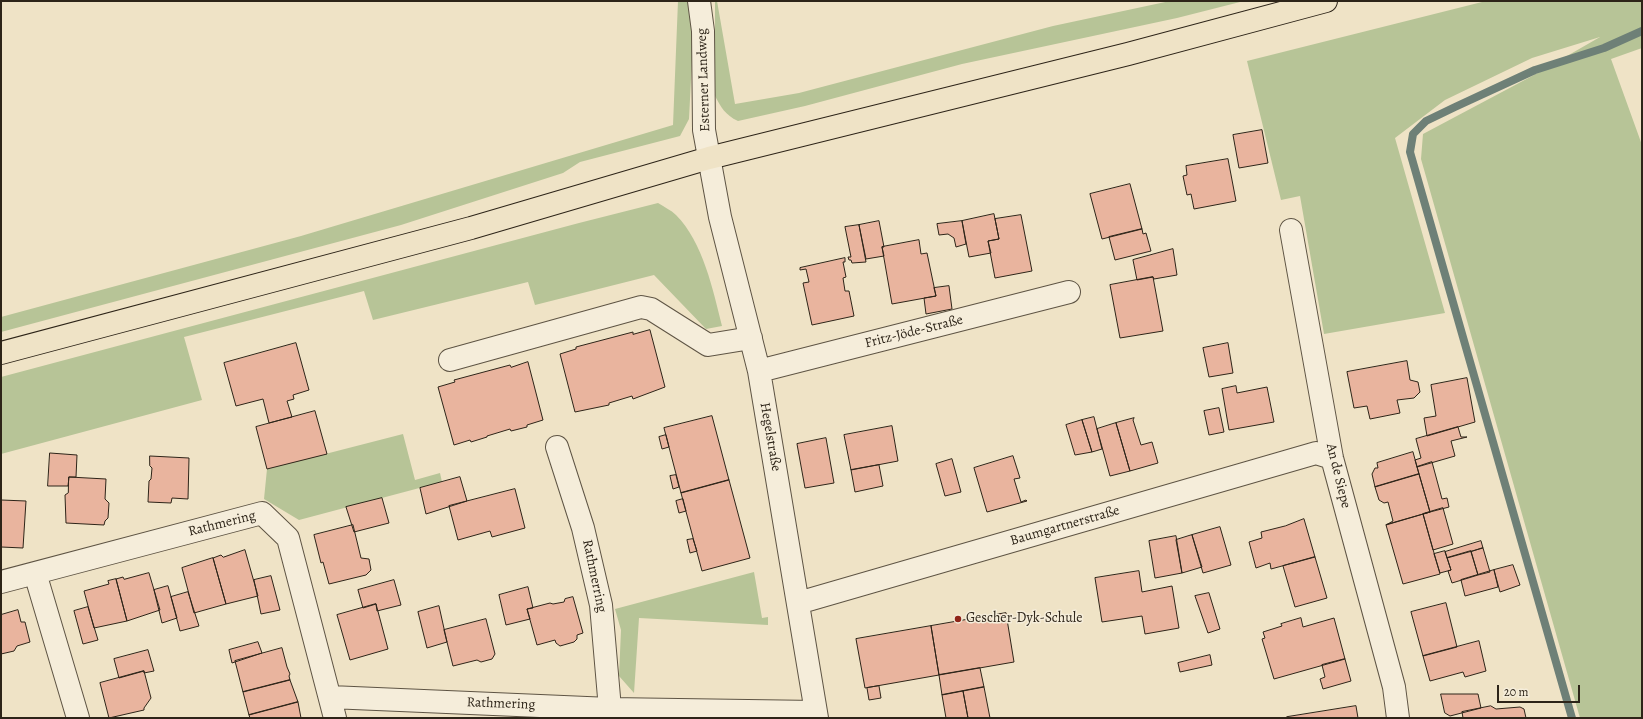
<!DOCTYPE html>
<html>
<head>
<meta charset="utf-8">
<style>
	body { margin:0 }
	#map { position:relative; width:1643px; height:719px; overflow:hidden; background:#efe3c6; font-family:Alegreya,serif }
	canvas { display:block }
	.frame { position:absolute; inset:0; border:2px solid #2d2418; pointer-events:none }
	.scale { position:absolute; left:1497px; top:685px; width:83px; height:18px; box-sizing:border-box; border:2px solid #2d2418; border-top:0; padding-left:5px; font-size:12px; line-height:14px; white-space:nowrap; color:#2d2418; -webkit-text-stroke:3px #f5edda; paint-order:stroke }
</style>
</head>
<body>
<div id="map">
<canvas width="1643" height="719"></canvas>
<div class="frame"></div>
<div class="scale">20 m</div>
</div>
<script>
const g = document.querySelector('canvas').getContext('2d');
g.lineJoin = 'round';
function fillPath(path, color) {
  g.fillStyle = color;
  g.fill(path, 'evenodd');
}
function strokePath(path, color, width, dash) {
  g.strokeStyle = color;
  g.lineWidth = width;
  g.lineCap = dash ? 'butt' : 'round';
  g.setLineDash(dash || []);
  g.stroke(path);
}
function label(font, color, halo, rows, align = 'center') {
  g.font = font + ' Alegreya,serif';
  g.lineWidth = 3;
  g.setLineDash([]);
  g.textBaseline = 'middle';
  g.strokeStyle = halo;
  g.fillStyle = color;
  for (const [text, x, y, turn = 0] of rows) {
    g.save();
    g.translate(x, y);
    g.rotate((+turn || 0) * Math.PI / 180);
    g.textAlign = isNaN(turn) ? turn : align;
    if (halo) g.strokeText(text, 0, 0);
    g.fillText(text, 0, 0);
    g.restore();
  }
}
const green = new Path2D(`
	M678,1h13l2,39 -4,79 -9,17 -100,26 -17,11 -162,52 -400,107v-15l300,-81 372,-111z
	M715,1h2l18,103 64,-11 254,-67 117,-25h74l-67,17 -215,46 -157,42 -67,15c-13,-6 -17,-14 -23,-25z
	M1486,1h156v47l-31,11 31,86v573h-62l-159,-559 2,-25 111,-59 66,-38 -68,21 -87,42 -50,38 50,175 -121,21 -24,-138 -19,4 -34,-139z
	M658,203c6,4 13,7 18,12 27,27 37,75 46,111l-16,3 -52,-54 -119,30 -7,-23 -155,38 -9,-29 -180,46 18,63 -201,54v-77l578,-154z
	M403,434l12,46 25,-7 2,9 -143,38 -35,-21 3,-30z
	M754,572l8,46 6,-1v8l-129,-7 -5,75 -15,-17 2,-46 -6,-21z`);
const stream = new Path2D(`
	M1572,718l-162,-566 3,-18 13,-13 29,-14 80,-37 69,-22 38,-17`);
const building = new Path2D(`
	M1262,130l6,33 -29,5 -6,-33z
	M1228,159l8,42 -42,8 -3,-15 -4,1 -4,-19 4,-1 -1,-9z
	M1130,184l12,45 -40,10 -12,-45z
	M994,214l5,25 -11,2 3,12 -22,4 -7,-36z
	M1021,215l11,56 -37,7 -7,-37 11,-2 -4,-20z
	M879,221l5,26h-2l2,9 -18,3 -7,-34z
	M962,221l4,23 -10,3 -2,-9 -6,-4 -9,1 -2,-11z
	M859,225l7,37 -14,1 -1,-3h-2l-1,-3h3l-6,-30z
	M1142,229l1,5 3,-1 5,18 -36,9 -6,-23z
	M919,240l2,14 6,-1 9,43 -44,8 -10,-57z
	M1173,249l4,26 -23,4 -1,-2 -16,3 -4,-20z
	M845,258v4h-2l3,15 -3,1 2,13h4l5,25 -42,9 -9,-42 6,-1 -3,-13 -6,1v-2z
	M1153,277l10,54 -43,7 -10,-53z
	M949,286l3,23 -26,5 -2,-16 12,-2 -2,-8z
	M650,330l15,57 -32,12 -1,-3 -23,7v2l-34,7 -15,-58 16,-5v-2l57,-15v2z
	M296,343l13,47 -16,5 1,4 -7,2 5,16 -23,6 -6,-24 -27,7 -12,-43z
	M1228,343l5,30 -24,4 -6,-29z
	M1407,361l3,19 8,2 2,10 -6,6 -17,2 3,13 -30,6 -3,-13 -13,2 -7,-36z
	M528,362l15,58 -16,5v2l-16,4 -1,-2 -23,7v1l-16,5 -1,-2 -16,5 -16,-58 17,-5 -1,-2 56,-15 1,2z
	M1467,378l8,44 -48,14 -3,-18 12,-2 -5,-31z
	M1236,386l1,7 30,-6 7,35 -45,8 -7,-41z
	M1219,408l5,24 -15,3 -5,-24z
	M315,411l12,43 -60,15 -11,-42z
	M712,416l17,64 -48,13 -17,-65z
	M1094,417l8,32 -10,3 -10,-32z
	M1134,418l-1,2 8,25 11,-3 6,21 -28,8 -14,-48z
	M1082,420l10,32 -17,3 -9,-30z
	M1116,423l14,48 -20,5 -13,-47z
	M892,426l6,35 -47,9 -7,-35z
	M1458,427l3,10h6l-16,4 4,15 -38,11 -2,-7 6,-2 -5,-19z
	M666,435l3,12 -7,2 -3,-12z
	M826,438l8,45 -29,5 -8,-44z
	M1413,452l6,22 -44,13 -3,-13 3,-6h3l-1,-5z
	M50,453l27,2 -1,22h-7l-1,9h-20z
	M150,456l39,2 -1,41 -16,-1 -1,5 -23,-1 1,-21 2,-2 1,-11 -2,-2z
	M1013,456l7,22 -6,1 7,23 5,-2 1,1 -40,11 -13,-44z
	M952,459l9,33 -16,4 -9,-32z
	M1432,462l10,37 5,-1 2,9 -19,5 -13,-45z
	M879,465l4,21 -28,6 -4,-22z
	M1419,474l11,38 -44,13 7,-4 -5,-19 -4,1 -5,-3 -4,-13z
	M676,475l3,12 -6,2 -3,-13z
	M69,477l37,2 -1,20 4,4 -1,15 -3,3 -1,4 -38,-2 -1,-28 3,-2z
	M460,477l7,24 -41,13 -6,-26z
	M729,480l21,78 -48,13 -21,-78z
	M515,489l10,39 -33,9 -2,-6 -32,9 -9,-34z
	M382,498l7,25 -35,9 -8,-25z
	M683,499l3,12 -7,2 -3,-12z
	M1,500l25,1 -3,47 -22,-1z
	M1443,508l10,36 -20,6 -10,-36z
	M1430,512l-7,2 17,60 -37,10 -17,-59z
	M1304,519l11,38 -44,12 -1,-6 -14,5 -7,-26 13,-4 -1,-6 24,-6z
	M353,525l8,33 8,1 2,11 -5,5 -37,9 -6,-22 -2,1 -7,-28z
	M1220,527l11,38 -28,8 -11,-38z
	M1192,535l10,32 -20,6 -6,-33z
	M1176,536l6,37 -27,5 -6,-37z
	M693,539l4,12 -7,2 -3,-13z
	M1481,541l2,7 -36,10 -2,-6z
	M1483,548l7,24 -12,3 -7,-23z
	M245,550l13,46 -32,8 -13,-46 8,-3 2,2z
	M1445,551l6,19 -11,3 -6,-19z
	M1471,551l7,24 -26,8 -4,-12 3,-1 -4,-12z
	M1315,557l12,41 -32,9 -12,-41z
	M213,558l13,46 -32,9 -12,-45z
	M1513,565l7,20 -20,7 -6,-22z
	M1494,570l4,17 -33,9 -4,-16z
	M1139,571l3,21 30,-6 7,42 -34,6 -3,-18 -40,6 -7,-44z
	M149,573l11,37 -33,11 -11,-42 7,-2 1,2z
	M271,576l9,34 -19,4 -7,-34z
	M116,579l11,42 -33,7 -10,-37 25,-7 -1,-3z
	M394,580l7,25 -24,6 -1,-7 -13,4 -5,-18z
	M168,586l9,32 -15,5 -8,-33z
	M528,587l5,21 -6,1 3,10 -24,6 -7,-30z
	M188,592l11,34 -19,5 -9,-34z
	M1209,593l11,36 -12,4 -13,-37z
	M573,597l10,36 -6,2v4l-3,3 -14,4 -4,-3 -1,-3 -18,5 -10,-36 23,-6 3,1 11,-2 1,-3z
	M1446,603l11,44 -34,9 -12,-44z
	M376,604l12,45 -38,11 -13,-45z
	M439,606l8,36 -20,6 -9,-36z
	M88,607l10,33 -15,4 -9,-33z
	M18,610l3,12h4l5,20 -13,4 -3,5 -13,3v-39z
	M1006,613l8,49 -75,13 -8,-49z
	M1301,618l2,9 31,-9 11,41 -71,20 -12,-40 3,-1 -2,-6 19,-6 -1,-2z
	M486,619l9,35 -3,5 -11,3 -4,-2 -24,6 -9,-36z
	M931,626l8,49 -74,13 -9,-49z
	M1479,641l7,30 -21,6 -2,-5 -33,9 -7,-25z
	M258,642l4,11 -30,10 -3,-13z
	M282,648l5,19 3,7 -1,2 1,4 -47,12 -8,-31z
	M148,650l6,21 -10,2v-2l-25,7 -5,-19z
	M1210,655l2,10 -32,7 -2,-9z
	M1345,659l6,22 -28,8 -3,-10 5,-2 -3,-12z
	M980,668l4,19 -42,8 -3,-20z
	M144,671l7,27 -7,10v2l-35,8 -9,-35z
	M290,680l8,22 -49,13 -6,-23z
	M879,686l2,12 -12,2 -2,-12z
	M984,687l6,31h-22l-5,-27z
	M963,691l5,27h-22l-4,-23z
	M1441,694h37l3,14 -31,8 -5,-3z
	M298,702l3,16h-51l-1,-3z
	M1356,706l2,12h-70l-1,-1z
	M1491,706l5,3 24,-2 4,2 2,9h-63l-1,-6z`);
const minor = new Path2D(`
	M699,1l4,30 1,99 16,87 39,154 58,347
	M1291,230l41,228 62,229 4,31
	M450,360l191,-53 10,2 57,36 43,-7
	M759,371l310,-79
	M557,447l26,81 18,77 9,104
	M35,573l43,145
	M1,582l261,-69 26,25 47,180
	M798,603l518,-150 16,5
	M330,697l280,12 206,3`);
const major = new Path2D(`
	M1,353l470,-125 238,-70 419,-104 198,-53`);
const markers = [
	[958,619,4,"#8f2418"]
];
const streetNames = [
	["Esterner Landweg",704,80,-92],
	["Fritz-Jöde-Straße",914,332,-14],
	["Hegelstraße",770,437,80],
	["An de Siepe",1338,476,76],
	["Rathmering",222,524,-14],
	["Baumgartnerstraße",1065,526,-16],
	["Rathmerring",594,576,78],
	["Rathmering",501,704,2]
];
const poiNames = [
	["Gescher-Dyk-Schule",966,619]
];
fillPath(green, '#b7c497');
strokePath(stream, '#6e8077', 8);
fillPath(building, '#e9b49e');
strokePath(building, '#2d2418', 1);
strokePath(minor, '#5e5444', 24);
strokePath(major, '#2d2418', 24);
strokePath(minor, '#f5edda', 22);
strokePath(major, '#efe3c6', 22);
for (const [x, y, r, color] of markers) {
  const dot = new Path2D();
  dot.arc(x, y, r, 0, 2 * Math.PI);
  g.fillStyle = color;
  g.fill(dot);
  strokePath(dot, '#f5edda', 1.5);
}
label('14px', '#2d2418', '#f5edda', streetNames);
label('14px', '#2d2418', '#f5edda', poiNames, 'left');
</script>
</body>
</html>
